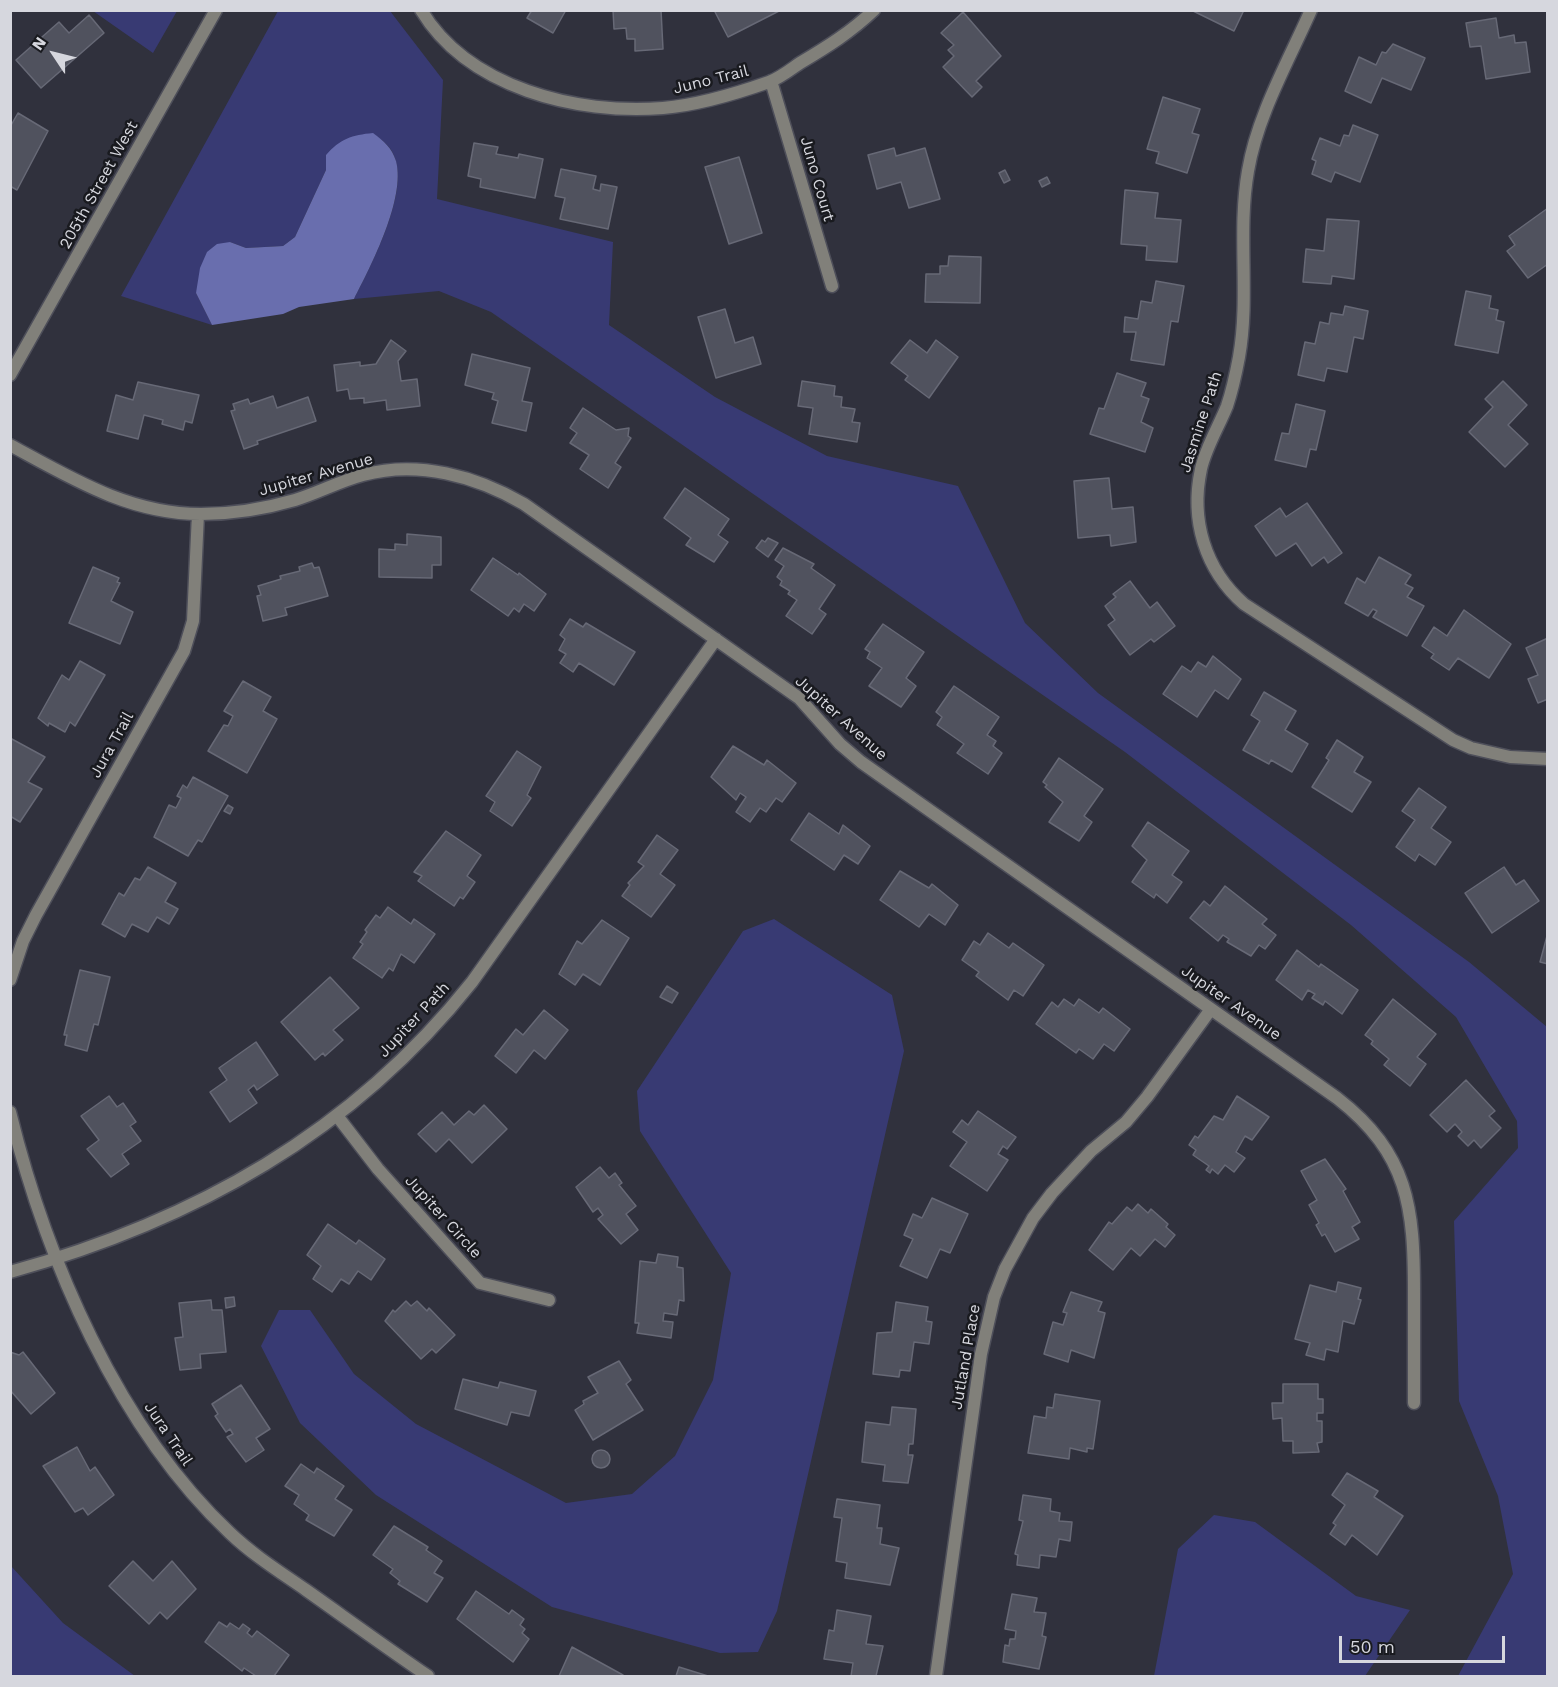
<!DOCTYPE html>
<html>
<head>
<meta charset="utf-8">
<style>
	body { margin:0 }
	#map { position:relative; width:1558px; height:1687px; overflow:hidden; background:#30313d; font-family:"Work Sans",sans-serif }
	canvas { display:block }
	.frame { position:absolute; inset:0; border:12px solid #d6d7de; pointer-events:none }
	.north { position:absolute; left:24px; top:24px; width:60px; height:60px; -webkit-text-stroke:4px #191a1f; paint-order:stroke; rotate:305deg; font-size:16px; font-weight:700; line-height:24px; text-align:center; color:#d6d7de }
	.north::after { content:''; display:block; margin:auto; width:21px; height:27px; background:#d6d7de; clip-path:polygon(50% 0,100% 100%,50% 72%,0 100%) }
	.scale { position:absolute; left:1339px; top:1636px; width:166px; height:27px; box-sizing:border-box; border:3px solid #d6d7de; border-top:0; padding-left:8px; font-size:18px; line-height:21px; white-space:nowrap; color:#d6d7de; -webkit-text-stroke:4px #191a1f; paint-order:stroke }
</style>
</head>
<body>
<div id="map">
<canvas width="1558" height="1687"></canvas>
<div class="frame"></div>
<div class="north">N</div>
<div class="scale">50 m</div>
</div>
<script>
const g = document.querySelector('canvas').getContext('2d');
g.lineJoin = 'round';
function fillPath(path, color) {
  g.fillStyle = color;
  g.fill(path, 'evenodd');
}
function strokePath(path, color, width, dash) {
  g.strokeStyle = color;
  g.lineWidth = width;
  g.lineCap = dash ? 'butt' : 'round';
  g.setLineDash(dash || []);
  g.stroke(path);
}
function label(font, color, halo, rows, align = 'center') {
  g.font = font + ' "Work Sans",sans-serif';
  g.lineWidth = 5;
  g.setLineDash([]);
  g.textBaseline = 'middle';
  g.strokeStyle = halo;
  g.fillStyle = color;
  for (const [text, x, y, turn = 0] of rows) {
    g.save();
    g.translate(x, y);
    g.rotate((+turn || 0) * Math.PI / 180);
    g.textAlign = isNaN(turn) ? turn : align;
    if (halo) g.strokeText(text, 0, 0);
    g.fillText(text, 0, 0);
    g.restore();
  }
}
const green = new Path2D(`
	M93,11h84l-24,42z
	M278,11h112l53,69 -6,119 176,43 -4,83 106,72 112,59 131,30 67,137 73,70 371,269 78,65v649h-89l55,-102 -15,-78 -39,-95 -5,-180 64,-73 -1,-27 -61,-104 -105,-92 -226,-173 -634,-440 -52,-21 -85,8c17,-33 52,-101 42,-137 -3,-14 -12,-21 -23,-28l-47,21v15l-31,67 -12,9 -37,2 -16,-6 -34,51 16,32 -91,-29z
	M774,919l118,76 12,56 -127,560 -19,41 -38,1 -168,-46 -176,-112 -76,-72 -39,-77 18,-36h31l44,64 62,50 150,79 66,-9 43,-38 38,-76 18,-107 -91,-142 -3,-40 106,-160z
	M1214,1515l41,7 101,74 54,14 -45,66h-211l24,-127z
	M11,1566l52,57 72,53h-124z`);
const water = new Path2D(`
	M373,133c11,8 19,15 23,28 10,37 -25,105 -42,138l-55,8 -16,7 -71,11 -16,-32 4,-25 7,-16 10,-8 13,-2 16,6 37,-2 12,-9 31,-67v-15c14,-16 26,-20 47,-22z`);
const building = new Path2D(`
	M532,10h34l-13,23 -26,-15z
	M613,10h48l2,39 -28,2v-12h-8l-1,-11 -12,1z
	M714,10h67l-53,27z
	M1191,10h53l-10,21z
	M963,12l38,44 -25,25 6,6 -10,10 -29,-30 11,-11 -6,-6 6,-5 -13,-12z
	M89,15l15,18 -63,55 -25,-28 43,-38 10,11z
	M1496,18l3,20 15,-3 1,8 11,-1 4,30 -44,7 -5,-33 -11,1 -4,-24z
	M1393,44l32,14 -14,32 -29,-12 -11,25 -26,-12 14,-34 17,8 6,-13 4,1z
	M1163,97l37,12 -8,24 7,2 -12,38 -31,-10 3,-11 -12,-3z
	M18,113l30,18 -31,59 -7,-4v-59z
	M1353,125l25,10 -18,47 -25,-10 -4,10 -19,-8 4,-13 -4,-2 8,-21 20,8 4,-11 5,1z
	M474,143l24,4 -2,7 22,4 1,-4 24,5 -8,39 -55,-11 1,-8 -13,-3z
	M894,148l2,8 29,-8 15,51 -31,9 -8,-26 -24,7 -9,-34z
	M739,157l23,76 -33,11 -24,-77z
	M561,169l35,7 -3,13 7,2 1,-7 16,3 -9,42 -48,-10 5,-21 -10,-2z
	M1005,170l5,10 -6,3 -5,-10z
	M1047,177l3,6 -8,4 -3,-6z
	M1125,190l33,3 -3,25 26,2 -4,42 -31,-2 1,-14 -26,-2z
	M1548,208v56l-20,14 -21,-27 8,-6 -6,-9z
	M1327,219l32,2 -5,58 -22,-3 -1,8 -28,-2 3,-33 18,2z
	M949,256l32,1 -1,46 -55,-1 1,-28h14v-8h8z
	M1156,281l28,5 -6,36 -7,-1 -7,44 -33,-5 5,-28h-12l1,-15 13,2 3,-18 11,2z
	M1466,291l25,5 -2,12 9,2 -2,10 8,2 -6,31 -43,-8z
	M1345,306l23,5 -5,28 -9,-2 -7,35 -20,-4 -3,13 -26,-6 7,-33 10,2 5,-22 9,2 2,-11 12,2z
	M725,309l10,34 18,-6 8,27 -45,14 -18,-61z
	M391,340l15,11 -8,10 3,20 16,-2 3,27 -33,4 -1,-10 -22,3v-5l-14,1 -2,-10 -11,2 -3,-26 26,-3v4l16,-2z
	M910,340l17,13 9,-13 22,17 -29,41 -24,-18 3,-4 -17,-13z
	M472,354l58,14 -8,33 10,2 -6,28 -34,-8 6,-22 -6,-2 2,-6 -29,-8z
	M1117,373l29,10 -5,13 8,3 -8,23 12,6 -8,24 -55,-18 9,-26 5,1z
	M802,381l33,5 -1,10 8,1 -1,10 14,2 -3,13 8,1 -3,19 -48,-8 4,-26 -15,-2z
	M1503,381l24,24 -19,20 20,19 -23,23 -36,-35 24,-25 -8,-8z
	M138,382l61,13 -7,28 -7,-2 -2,9 -21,-6 1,-4 -19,-5 -6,24 -31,-8 9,-36 17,5z
	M273,396l4,12 31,-11 8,24 -59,20 1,3 -14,5 -13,-38 4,-1 -2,-6 15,-5 2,5z
	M1296,404l29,7 -9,39 -6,-1 -4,18 -31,-7 7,-27 7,1z
	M583,408l33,22 13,-2 -1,8 3,2 -16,25 6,4 -13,21 -28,-19 9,-14 -19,-12 7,-10 -7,-5z
	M1109,478l3,31 21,-2 3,35 -25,4 -1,-11 -32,3 -4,-57z
	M685,488l44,31 -11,16 10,7 -14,20 -28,-17 5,-7 -27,-20z
	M1307,503l35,50 -14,10 -4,-6 -12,9 -16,-23 -20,13 -21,-30 25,-18 6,9z
	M407,534l34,3v28h-9v13l-53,-1v-28l16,1v-6l12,1z
	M768,538l10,5 -10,14 -12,-9 6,-8 3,2z
	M783,548l31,16 -3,4 24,17 -16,24 7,5 -14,20 -26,-18 11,-16 -9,-6 2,-3 -10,-6 2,-4 -5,-4 7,-11 -9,-6z
	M1379,557l32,18 -6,9 8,4 -6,9 17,9 -17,30 -34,-19 4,-6 -4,-2 -5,7 -23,-13 12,-25 8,5z
	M493,558l25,17 1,-2 27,21 -12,17 -10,-7 -5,8 -5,-4 -6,8 -37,-26z
	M312,563l2,5 5,-1 9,29 -43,12 2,7 -24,6 -6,-25 4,-1 -3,-9 23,-7 -1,-3 20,-5 -1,-4z
	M93,567l26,11 -2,4 3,1 -9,18 22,11 -13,32 -51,-21z
	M1130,581l20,27 7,-6 18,24 -21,16 -3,-3 -21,16 -22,-30 7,-5 -10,-14 11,-9 -3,-3z
	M1464,610l47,34 -22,34 -31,-20 -9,12 -18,-12 3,-4 -12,-8 12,-19 13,9z
	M570,619l13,8 3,-4 49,29 -21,33 -35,-22 -6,9 -13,-9 6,-9 -7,-4 6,-11 -5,-4z
	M883,624l41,28 -18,26 10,8 -15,21 -32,-21 13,-18 -15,-10 3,-6 -5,-3z
	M1548,638v61l-10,4 -10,-24 10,-4 -12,-27z
	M1213,656l28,23 -13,20 -13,-9 -18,27 -34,-23 19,-28 9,6 7,-10 8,5z
	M80,661l25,14 -30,51 -5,-4 -5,10 -16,-9 -1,3 -10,-8 24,-43 7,5z
	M243,681l28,16 -8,14 14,8 -30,54 -39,-22 16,-26 4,1 5,-10 -9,-5z
	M954,686l45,31 -12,18 9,6 -3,5 9,7 -14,21 -31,-21 7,-9 -27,-19 5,-8 -6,-5z
	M1264,692l32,19 -11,19 23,14 -16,28 -21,-12 -2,4 -26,-14 17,-29 -9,-6z
	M10,738l35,19 -17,25 14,7 -22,33 -10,-6z
	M1337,740l26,17 -9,15 17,10 -19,30 -40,-25 17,-27 -3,-2z
	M733,746l31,19 3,-5 29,23 -14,19 -6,-4 -10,14 -6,-4 -10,14 -14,-10 10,-15 -6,-4 -4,7 -25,-23z
	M517,751l24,16 -14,28 4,3 -19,28 -22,-15 5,-9 -9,-6z
	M1059,758l44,31 -19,27 8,6 -13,19 -30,-19 14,-20 -18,-15 2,-2 -4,-3z
	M193,777l35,19 -26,46 -4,-2 -10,16 -34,-19 15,-32 7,3 5,-10 -4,-2 6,-11 4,3z
	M1419,788l27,19 -15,21 20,14 -16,23 -16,-11 -4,7 -19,-14 19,-27 -13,-9z
	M228,805l5,3 -3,6 -6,-3z
	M809,813l30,21 4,-9 27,21 -12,18 -14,-9 -10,15 -43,-30z
	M1148,822l41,29 -17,24 10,7 -15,21 -11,-9 -2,4 -22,-16 15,-22 -15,-14z
	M446,831l35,24 -14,21 8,6 -12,17 -3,-2 -6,9 -36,-25 4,-5 -8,-4z
	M657,835l21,15 -18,24 15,11 -24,32 -29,-21 8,-11 -2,-2 16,-17 -6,-4z
	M148,867l28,16 -11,19 13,7 -9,15 -12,-7 -9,15 -16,-8 -7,13 -23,-13 17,-31 5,3 11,-18 5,2z
	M1504,867l12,18 8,-5 15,21 -47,32 -27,-40z
	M900,871l29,17 3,-4 26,21 -13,20 -16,-11 -10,13 -39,-27z
	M1225,886l42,33 -5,5 14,11 -11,14 -6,-4 -8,11 -24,-14 2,-3 -6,-4 -5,6 -28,-23 14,-17 6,5z
	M388,907l23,17 3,-5 21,15 -21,29 -13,-9 -8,17 -4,-3 -7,10 -29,-20 10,-14 -3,-2 7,-10 -2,-2 11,-15 4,3z
	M602,920l27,18 -29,47 -17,-11 -8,11 -16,-11 18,-33 5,3z
	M988,933l21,15 4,-5 31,22 -21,31 -9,-6 -6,10 -32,-24 3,-4 -17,-12 12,-19 6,4z
	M1547,936h1v28l-8,-2z
	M1297,950l22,17 2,-3 37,26 -16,24 -17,-13 -2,4 -11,-7 3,-4 -7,-4 -6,10 -26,-20z
	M80,970l30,7 -12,48 -4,-1 -7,27 -22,-6 2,-10h-3z
	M330,977l29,31 -26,22 10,10 -18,16 -2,-3 -8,7 -34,-38z
	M667,986l11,7 -6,10 -12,-6z
	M1064,999l10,7 5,-7 20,14 4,-5 27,21 -16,22 -10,-7 -11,15 -14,-10 -3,4 -40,-29 16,-22 6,5z
	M1393,999l43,35 -19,23 9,7 -16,22 -26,-21 5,-6 -18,-15 2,-3 -8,-6z
	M544,1010l24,20 -23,29 -11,-9 -18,23 -21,-17 21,-27 7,6z
	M256,1042l22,33 -21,15 -3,-5 -6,5 9,13 -27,19 -20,-30 17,-12 -8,-12z
	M1466,1080l29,31 -6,5 12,12 -20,20 -7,-8 -6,6 -10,-10 4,-4 -7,-8 -8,8 -17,-17z
	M109,1096l8,11 6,-4 13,19 -6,4 11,15 -19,13 7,10 -18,13 -24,-28 12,-9 -18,-24z
	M1237,1096l32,21 -17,23 -7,-4 -9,16 9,6 -11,14 -9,-7 -7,9 -6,-5 -2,4 -4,-3 3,-4 -16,-11 3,-5 -7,-5 6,-9 3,2 16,-22 9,4z
	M484,1105l23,24 -35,34 -23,-24 -13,13 -18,-18 24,-22 12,13 15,-14 5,4z
	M978,1111l38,26 -9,12 -4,-3 -5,8 10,6 -21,31 -37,-25 17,-24 -14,-10 9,-12 6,5z
	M1325,1159l21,30 -3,2 17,31 -8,5 7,12 -24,13 -10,-18 -3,2 -6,-11 3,-2 -10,-18 8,-5 -16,-29z
	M600,1167l9,11 6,-5 7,10 -3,2 17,21 -10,8 12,16 -17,14 -23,-25 5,-4 -5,-7 -5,4 -17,-25z
	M932,1198l36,16 -18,39 -10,-4 -13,29 -27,-12 13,-27 -9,-4 9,-21 9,4z
	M1138,1204l10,9 3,-4 17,15 -2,3 9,8 -10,12 -10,-8 -15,17 -9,-8 -18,22 -24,-20 20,-28 3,2 15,-17 5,4z
	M328,1224l28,20 3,-4 26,19 -14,21 -13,-9 -9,13 -8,-5 -9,13 -19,-13 8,-13 -14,-11z
	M658,1254l20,3 -1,10 6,1 1,33 -5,-1 -2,15 -13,-2 -1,8 10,1 -2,16 -34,-5 2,-10h-4l5,-62 16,2z
	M1338,1282l23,6 -3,11 3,1 -7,24 -11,-3 -5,31 -12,-3 -2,11 -18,-5 4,-12 -15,-4 15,-54 26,7z
	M1071,1292l31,10 -4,9 7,2 -11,45 -23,-8 -3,12 -24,-8 9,-32 10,3 4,-12 -4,-1z
	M234,1297l1,9 -9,2 -1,-10z
	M211,1300l1,10h10l4,42 -26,2 1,14 -21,2 -5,-32 8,-1 -4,-34z
	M406,1301l5,5 6,-5 10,10 2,-3 26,27 -19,18 -4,-4 -11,10 -36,-38 8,-11 2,2z
	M896,1302l32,5 -2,14 6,1 -3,22 -15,-2 -4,29 -10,-1 -1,7 -26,-3 4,-41 15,-1z
	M10,1352l9,3 4,-3 32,41 -24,21 -21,-24z
	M619,1361l12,19 -5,4 17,26 -50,30 -18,-30 9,-6 -1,-3 15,-8 -10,-16z
	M463,1379l35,9 2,-6 36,9 -7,25 -18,-4 -4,13 -52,-16z
	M1283,1384h35v15h5v14h-6v8h5v21l-5,1 2,9 -26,1v-12h-10l-1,-23 -9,1 -1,-16h11z
	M241,1385l29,44 -14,9 8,12 -18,12 -19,-25 6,-3 -3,-5 -4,3 -11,-16 3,-2 -6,-10z
	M1055,1394l45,7 -7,48 -6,-1v4l-17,-4 -1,11 -41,-6 6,-37 12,2 1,-11 6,1z
	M892,1407l24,2 -3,35h-4l-1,11h5l-5,28 -25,-2 2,-16 -23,-3 4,-40 24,3z
	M77,1447l13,24 5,-4 19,28 -26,20 -5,-7 -8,4 -32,-46z
	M592 1459a9 9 0 1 1 18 0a9 9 0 1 1-18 0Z
	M301,1464l13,9 3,-5 27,18 -9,13 17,11 -18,26 -28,-16 3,-5 -15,-11 5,-9 -14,-9z
	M1347,1473l31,18 -4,6 29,19 -26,39 -25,-20 -7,10 -15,-11 6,-9 -3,-2 12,-18 -13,-10z
	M1023,1495l28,4 -1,12 10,2 -1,8 13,1 -2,19 -11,-2 -3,18 -16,-2 -1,13 -22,-3 1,-10 -3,-1 8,-33 -4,-1z
	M837,1499l43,6 -3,23h5l-2,16 19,4 -9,37 -45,-7 2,-15 -11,-2 6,-43 -8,-1z
	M394,1526l34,21 -2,3 16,11 -8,12 9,5 -16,24 -29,-18 2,-3 -10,-8 3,-4 -20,-14z
	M133,1561l20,20 19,-20 24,28 -29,30 -7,-7 -11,12 -40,-38z
	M476,1591l33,23 3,-4 12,9 -4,6 5,4 -3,4 7,6 -16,23 -56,-43z
	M1012,1594l25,4 -3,14 12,1 -4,23 4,1 -7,32 -36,-7 2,-17 4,1 1,-7h5l1,-8 -11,-2z
	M837,1610l34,6 -5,28 17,2 -7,30h-25l2,-13 -29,-4 5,-29 5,1z
	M219,1622l8,5 3,-4 9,6 4,-5 7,5 -3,4 5,4 5,-6 32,24 -15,21h-18l-12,-8 -2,3 -37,-29z
	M572,1647l51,28 -1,1h-63z
	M679,1667l29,9h-32z`);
const minor = new Path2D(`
	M421,10c47,78 156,105 242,98 36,-3 72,-14 106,-26 11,-4 21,-12 31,-19 27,-16 51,-31 74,-53
	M1311,10c-23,52 -54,106 -63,161 -11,62 2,124 -9,186 -3,16 -7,34 -12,49 -8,20 -21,41 -26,63 -11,51 4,101 43,135l209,136 18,8 39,9 38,2
	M771,81l61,205
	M10,445c61,33 119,69 191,69 32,0 63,-5 94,-14 23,-7 45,-19 68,-25 55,-15 113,1 161,29l275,194 41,46 21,18 476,336c72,56 77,110 77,195 0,37 0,74 0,110
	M10,980l13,-39 13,-26 148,-264 9,-30 5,-107
	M10,1112c36,147 108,316 220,421 23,22 50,39 76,57 41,29 81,58 122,86
	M338,1117l40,52 102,114 69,17
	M10,1272c184,-51 342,-139 462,-290l244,-343
	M936,1676l45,-322 13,-57 11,-28 28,-51 19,-25 39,-42 35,-29 21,-25 64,-88`);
const tertiary = new Path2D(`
	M10,375l206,-365`);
const streetNames = [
	["Juno Trail",711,80,-14],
	["Juno Court",817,179,74],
	["205th Street West",99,185,-61],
	["Jasmine Path",1201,422,-72],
	["Jupiter Avenue",316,475,-16],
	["Jupiter Avenue",841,718,42],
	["Jura Trail",112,745,-61],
	["Jupiter Avenue",1231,1003,35],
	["Jupiter Path",414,1020,-47],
	["Jupiter Circle",443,1217,48],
	["Jutland Place",966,1357,-80],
	["Jura Trail",168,1434,56]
];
fillPath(green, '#383a73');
fillPath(water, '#696eae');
fillPath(building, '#50525e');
strokePath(building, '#676976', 1.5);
strokePath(minor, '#4e4f5a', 15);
strokePath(tertiary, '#4e4f5a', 15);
strokePath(minor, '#81807a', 12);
strokePath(tertiary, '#81807a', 12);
label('16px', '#d6d7de', '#191a1f', streetNames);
</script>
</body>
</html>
